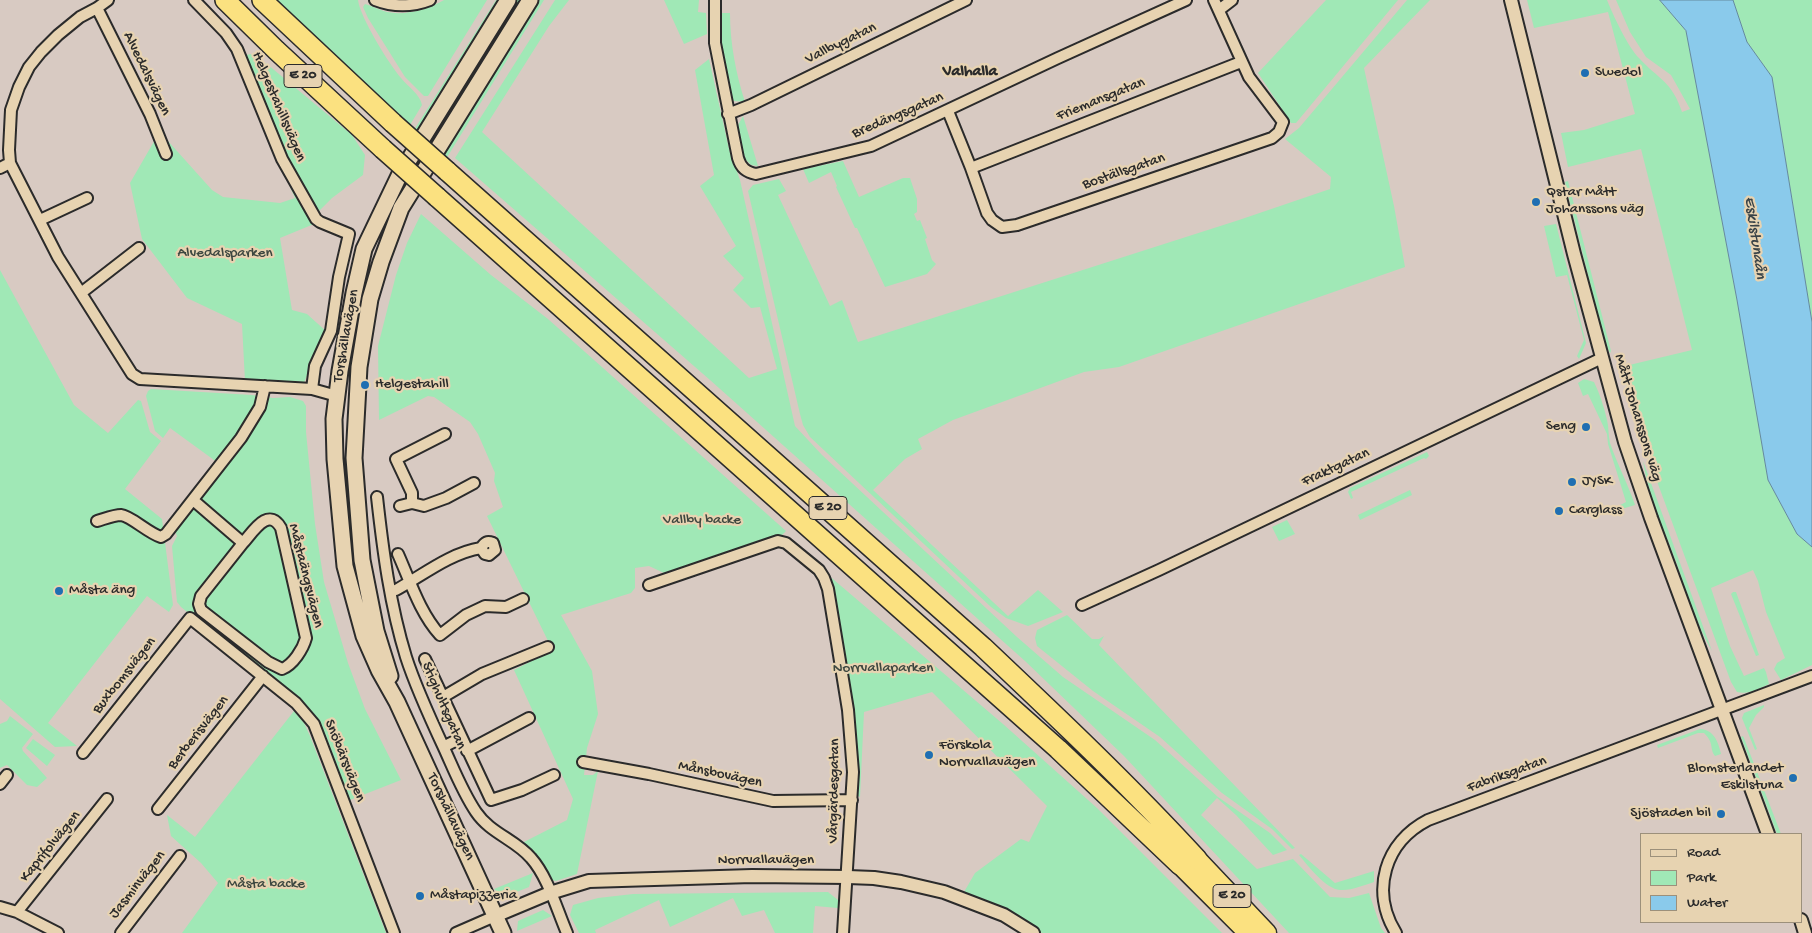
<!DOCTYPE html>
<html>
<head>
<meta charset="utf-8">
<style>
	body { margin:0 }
	#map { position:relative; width:1812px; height:933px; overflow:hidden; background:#d8cac2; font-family:"Gochi Hand",sans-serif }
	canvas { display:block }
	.legend { position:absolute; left:1640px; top:833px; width:162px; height:90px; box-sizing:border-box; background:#e7d3b1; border:1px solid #9c907b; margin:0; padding:6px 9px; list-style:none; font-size:15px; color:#2b2b2b }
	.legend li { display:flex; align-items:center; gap:10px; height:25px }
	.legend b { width:25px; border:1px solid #9c907b }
</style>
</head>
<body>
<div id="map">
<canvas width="1812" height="933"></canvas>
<ul class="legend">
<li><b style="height:6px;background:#e7d3b1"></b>Road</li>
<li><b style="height:14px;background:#a0e8b6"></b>Park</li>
<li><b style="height:14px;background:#8acaeb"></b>Water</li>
</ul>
</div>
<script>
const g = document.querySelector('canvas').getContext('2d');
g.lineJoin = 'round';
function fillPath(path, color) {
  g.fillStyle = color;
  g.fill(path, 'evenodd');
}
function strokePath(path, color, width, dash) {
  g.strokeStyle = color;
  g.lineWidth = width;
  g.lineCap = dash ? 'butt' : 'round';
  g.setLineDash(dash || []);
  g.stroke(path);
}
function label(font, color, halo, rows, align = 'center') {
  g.font = font + ' "Gochi Hand",sans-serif';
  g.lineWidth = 4.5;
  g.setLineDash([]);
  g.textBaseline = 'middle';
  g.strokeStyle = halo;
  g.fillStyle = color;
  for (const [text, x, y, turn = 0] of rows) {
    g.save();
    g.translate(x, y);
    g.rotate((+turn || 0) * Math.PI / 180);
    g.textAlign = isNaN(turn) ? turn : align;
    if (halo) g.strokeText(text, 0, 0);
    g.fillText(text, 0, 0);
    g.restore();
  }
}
const green = new Path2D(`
	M277,0h81c2,17 31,64 43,78 7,9 19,16 21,27l-12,20z
	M444,0h43l-59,96h-4l-19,-19 -37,-59 -5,-11 2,-3c7,2 15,6 22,8 19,4 41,-3 57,-12z
	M496,0h5l-83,133 -4,-3z
	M517,0h6l-81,128 -5,7 -2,-1z
	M538,0h6l-98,159 -5,-4z
	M555,0h14l-20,26 -67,106 267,246 28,-9 -17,-62 -9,1 -18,-18 11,-12 -21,-22 13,-10 -36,-60 14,-11 -19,-105 14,-11 20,90 11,31 55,246 27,29 195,182 46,40 92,63 63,57 52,36 17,17 -14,5 -37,-40 -19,-17 -16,17 56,54 36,-10 37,38 19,1 20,-5 12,35 4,5h-96l-165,-177 -99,-95 -315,-281 -255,-222z
	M664,0h35l-1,12 8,1 1,21 -23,10z
	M1326,0h72l-102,123h-5l-33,-50z
	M1407,0h23l-66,68 30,138 11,61 -286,100 -35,5 -131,48 -35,19 4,10 -17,10 -32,31 135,126 30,-26 25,22 -35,14 -22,-8 -15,-11 -181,-170 -7,-12 -3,-11 -52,-223 5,-6 26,-6 7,12 -8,4 52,111 12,-6 16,42 381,-122 91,-31 1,-12 -46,-38 14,-11z
	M1527,0h80c6,15 21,47 32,58 19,21 33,23 43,54l8,-3 -19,-34 -25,-18 -16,-25 -14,-32h44l26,31 56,296 26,153 29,54 15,13v118l-31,15 -7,-11 3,-6 8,-5 -19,-46 -8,-31 -5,-11 -42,18 19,58 14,30 20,-8 2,4 3,12c-10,5 -21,11 -32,8l-6,-10 -80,-217c-8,-33 -20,-65 -30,-98l71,-17 -51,-201 -73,18 -7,-34 23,-3 51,-16 -27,-102 -74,16z
	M1733,0h79v322l-40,-245 -25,-35z
	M720,13h10c0,30 6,61 15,89l-11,-1c-13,-11 -13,-70 -14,-88z
	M251,54l16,10 85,71 13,20 -2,20 -31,23 -13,13 -5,13 -34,14 12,72 15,4 20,18 -10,19 -14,34 -58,-4 -3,-57 -55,-26 -45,-59 -12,-56 26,-45 12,3 44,49 11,7 57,6 15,-5 -33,-74 4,-3 -25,-65z
	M743,116l15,50 -7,-1 -6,-6 -8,-32z
	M843,161l16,36 44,-19h7l7,21v13l-3,2 3,7 3,-1 7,18 -2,1 7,21 4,4 -9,10 -42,13 -28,-59h-2l-19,-41 1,-1 -6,-14 -22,11 -6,-14z
	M1568,181l43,170 -1,2 -5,-9 -40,-162z
	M421,214l70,61 57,44 238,212 -5,5 -110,38 -7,-1 -15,-7 -14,2v20l-4,5 -70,22 31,56 6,43 -11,34 -3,27h9l5,-4 -21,103 -21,7 -9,-2 -25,-36 45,-23 6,-21 -59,-129 31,-16 5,-9 -63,-129 16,-9 -9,-26 1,-8 -17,-39 -8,-12 -36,-25 -6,-1 -49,24 -1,-74 18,-71 11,-32z
	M1556,224l30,119 -7,16 -2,-3 7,-16 -17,-65 -11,2 -12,-51z
	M0,270l74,135 34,28 30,-33 3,1 9,31 11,9 -36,48 37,30 11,86 -4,7 -22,-16 -99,127 29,23 -22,1 -55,-48z
	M1584,379l10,3c6,12 10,25 13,38 2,7 1,15 3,23 7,21 18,41 25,62l-27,8 -1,-1 19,-10 -18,-58 -1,-10 -19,-40 -5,2 -5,-13z
	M151,389l101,6 21,3 17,-1 13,4 3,5v26l9,92 9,58 24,81 17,46 36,71 -51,20 -24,-64 -19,-26 -126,-103 -4,-5 -5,-56 5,-10 -2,-5 50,-63 -55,-40 -7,10 -8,-7 -9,-35 2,-5z
	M1427,452l2,4 -3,3 -2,-1 -73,34 2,6 -2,1 -3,-7 2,-4z
	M1643,461l69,190c-16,-27 -25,-59 -36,-89 -12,-33 -28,-66 -33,-101z
	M1410,490l2,5 -52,25 -2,-5z
	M1287,520l8,14 -16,7 -7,-14z
	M827,574l176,150 94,84 125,125h-180l-29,-17 -49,-24 11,-19 46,-34 8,3 18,-36 -115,-114 -68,20 -4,85 -3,-2 -4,-89z
	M1733,592h3l23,63 -3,1 -25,-62z
	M1067,615l25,24h7l5,-3 -5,9 196,203 -3,1 -20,-20 -50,-36 -62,-56 -67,-46 -56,-45 -2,-8 2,-8z
	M1764,705v2l-8,8 -7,13 8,21 -2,1 -13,-32 2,-5z
	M294,711l10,12 6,13 76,197h-204l36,-50 -17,-20 -30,-27 -4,-21 28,22z
	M10,716l23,18 -11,14 1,3 24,27 -10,9 -10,-2 -20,-20 -7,3v-44l7,-3z
	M1700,729c14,1 18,12 21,25l-6,2c-6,-8 0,-12 -11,-23h-6l-40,15 -1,-3z
	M1743,736l1,2 37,96h-4l-36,-97z
	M33,739l22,16 -8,11 -21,-18z
	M1301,854l34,29 39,-12v11c-10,3 -23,9 -34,8 -14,-1 -32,-24 -41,-35z
	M533,873l-4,14 -25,10 -10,-8z
	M828,892l10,8v8l-23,-2 -2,27h-38l-11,-23 -22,6 -9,-18 -63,29 -11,-27 -64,30 1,3h-17l-9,-18 3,-10 25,-7 35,-4z
	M543,910l9,6 -35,15 1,-10z`);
const water = new Path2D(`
	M1660,0h73l14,42 25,35 40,245v225l-15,-13 -29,-54 -31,-180 -51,-269z`);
const minor = new Path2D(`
	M108,0l-11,8 -17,9 -22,18 -17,17 -12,15 -10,20 -8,23 -2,40 1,13 48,94 74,117 8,5 172,10 25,7
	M194,0l32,33 11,16 45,110 34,60 4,3 29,12 -10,43 -8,54 -16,35 -3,23
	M375,0c18,7 37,7 55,0
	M715,0v43l23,115c3,10 8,14 18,16l115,-28 187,-88 128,-58
	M97,8l53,106 16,40
	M1219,10l13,-10
	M948,111l23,57 16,45 5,7 10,7 15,-2 255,-87 7,-6 4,-10 -34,-45 -35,-77
	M728,114l23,-9 215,-105
	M0,168l10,-5
	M971,168l270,-106
	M40,220l47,-22
	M81,293l58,-45
	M377,497c6,54 13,108 29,160 10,31 24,61 38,91 10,22 19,45 32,64 14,21 40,28 55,46 17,19 26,52 36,75
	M193,500l50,43 -42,53 -2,8 2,6 67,52 14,7c11,-4 21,-20 24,-31l-25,-110c-13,-22 -28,4 -38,15
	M412,503v-10l-16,-34 49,-25
	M412,503l12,3 22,-8 28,-15
	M400,506l12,-3
	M97,521c7,-2 17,-6 24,-6 10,1 27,18 40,22l5,-3 75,-96 19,-31 5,-21
	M398,554c12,27 22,59 42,81l26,-20 19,-9 21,1 17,-8
	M649,585l129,-44 8,2 33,27 5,8 4,11 11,66 9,55 5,62 -10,161
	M396,590c27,-15 54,-37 85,-42 4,-6 6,-7 12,-5l2,7 -6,5 -4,-1 -4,-6
	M1082,605l77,-35 443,-212
	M425,659l66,141 31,-10 32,-15
	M443,697l39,-23 66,-27
	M447,745l14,-7
	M467,751l62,-33
	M83,753l107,-135 106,85 18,21 80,209
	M583,762l66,12 124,27 79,-1
	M0,784l7,-9
	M158,809l105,-133
	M0,907l17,5 41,21
	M17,912l90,-113
	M121,933l59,-77
	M456,933l39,-17
	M1396,933c-26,-42 -11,-91 32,-113l384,-144`);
const tertiary = new Path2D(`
	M1511,0l63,254 51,188 26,76 117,316
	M495,916l55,-23 39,-12 163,-5 96,1 26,1 27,4 43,10 60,23 29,18
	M1801,920l4,13`);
const secondary = new Path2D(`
	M390,676l-14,-45 -14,-71 -8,-102 5,-91 11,-68 11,-37 20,-54 129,-208
	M503,933l-106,-231 -18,-32 -15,-34 -19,-70 -10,-107 -1,-40 6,-48 14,-78 10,-44 35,-73 109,-176`);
const trunk = new Path2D(`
	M1197,859l70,74
	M1180,865l68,68`);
const motorway = new Path2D(`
	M225,0l51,50 107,99
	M262,0l131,123
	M447,171l536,476c73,69 146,138 214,212
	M437,197l621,552 122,116`);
const motorwayBridge = new Path2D(`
	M393,123l54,48
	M383,149l54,48`);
const markers = [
	[1585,73,5,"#1f6fb2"],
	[1536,202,5,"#1f6fb2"],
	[365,385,5,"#1f6fb2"],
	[1586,427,5,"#1f6fb2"],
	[1572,482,5,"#1f6fb2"],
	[1559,511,5,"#1f6fb2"],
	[59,591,5,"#1f6fb2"],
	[929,755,5,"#1f6fb2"],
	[1793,778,5,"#1f6fb2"],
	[1721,814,5,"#1f6fb2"],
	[420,896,5,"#1f6fb2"]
];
const shields = [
	[303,76,38],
	[828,508,38],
	[1232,896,38]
];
const shieldNames = [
	["E 20",303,76],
	["E 20",828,508],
	["E 20",1232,896]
];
const streetNames = [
	["Vallbygatan",841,44,-26],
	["Alvedalsvägen",146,74,64],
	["Friemansgatan",1101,100,-22],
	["Helgestahillsvägen",278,107,67],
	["Bredängsgatan",898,116,-23],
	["Boställsgatan",1124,172,-19],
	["Torshällavägen",347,336,-80],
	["Mått Johanssons väg",1637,418,73],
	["Fraktgatan",1336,468,-25],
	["Måstaängsvägen",305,576,76],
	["Buxbomsvägen",125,676,-52],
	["Stighultsgatan",443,706,67],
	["Berberisvägen",199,733,-52],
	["Snöbärsvägen",344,761,68],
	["Månsbovägen",720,775,12],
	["Fabriksgatan",1507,775,-20],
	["Vårgärdesgatan",835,791,-89],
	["Torshällavägen",450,817,65],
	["Kaprifolvägen",51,847,-51],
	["Norrvallavägen",766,861],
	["Jasminvägen",138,885,-52]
];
const poiNames = [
	["Swedol",1595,73],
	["Qstar Mått",1546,193],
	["Johanssons väg",1546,210],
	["Helgestahill",375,385],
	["Seng",1576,427,"right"],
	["JYSK",1582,482],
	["Carglass",1569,511],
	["Måsta äng",69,591],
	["Förskola",939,746],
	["Norrvallavägen",939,763],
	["Blomsterlandet",1783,769,"right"],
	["Eskilstuna",1783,786,"right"],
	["Sjöstaden bil",1711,814,"right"],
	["Måstapizzeria",430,896]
];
const parkNames = [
	["Alvedalsparken",225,254],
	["Vallby backe",702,521],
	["Norrvallaparken",883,669],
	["Måsta backe",266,885]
];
const neighbourhoodNames = [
	["Valhalla",970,73]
];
const waterNames = [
	["Eskilstunaån",1754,238,82]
];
fillPath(green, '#a0e8b6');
fillPath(water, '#8acaeb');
strokePath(water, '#648a9e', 1);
strokePath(minor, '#2b2b2b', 14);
strokePath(tertiary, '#2b2b2b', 16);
strokePath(secondary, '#2b2b2b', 19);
strokePath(trunk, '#2b2b2b', 21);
strokePath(motorway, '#2b2b2b', 22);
strokePath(minor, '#e7d3b1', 10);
strokePath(tertiary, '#e7d3b1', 12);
strokePath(secondary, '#e7d3b1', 15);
strokePath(trunk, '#fbe180', 18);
strokePath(motorway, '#fbe180', 19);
strokePath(motorwayBridge, '#2b2b2b', 22, []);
strokePath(motorwayBridge, '#fbe180', 19);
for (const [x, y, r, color] of markers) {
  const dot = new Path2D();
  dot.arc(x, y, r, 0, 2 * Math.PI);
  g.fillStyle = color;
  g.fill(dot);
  strokePath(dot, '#e7d3b1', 2);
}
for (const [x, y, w] of shields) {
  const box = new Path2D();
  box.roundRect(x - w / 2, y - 11.5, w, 23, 4);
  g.fillStyle = '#e7d3b1';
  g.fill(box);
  strokePath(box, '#2b2b2b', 1);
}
label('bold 14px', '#2b2b2b', null, shieldNames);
label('15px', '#2b2b2b', '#e7d3b1', streetNames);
label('15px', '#2b2b2b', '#e7d3b1', poiNames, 'left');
label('15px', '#3d4740', '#e7d3b1', parkNames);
label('bold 16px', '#2b2b2b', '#e7d3b1', neighbourhoodNames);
label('italic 16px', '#394348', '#e7d3b1', waterNames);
</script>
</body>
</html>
